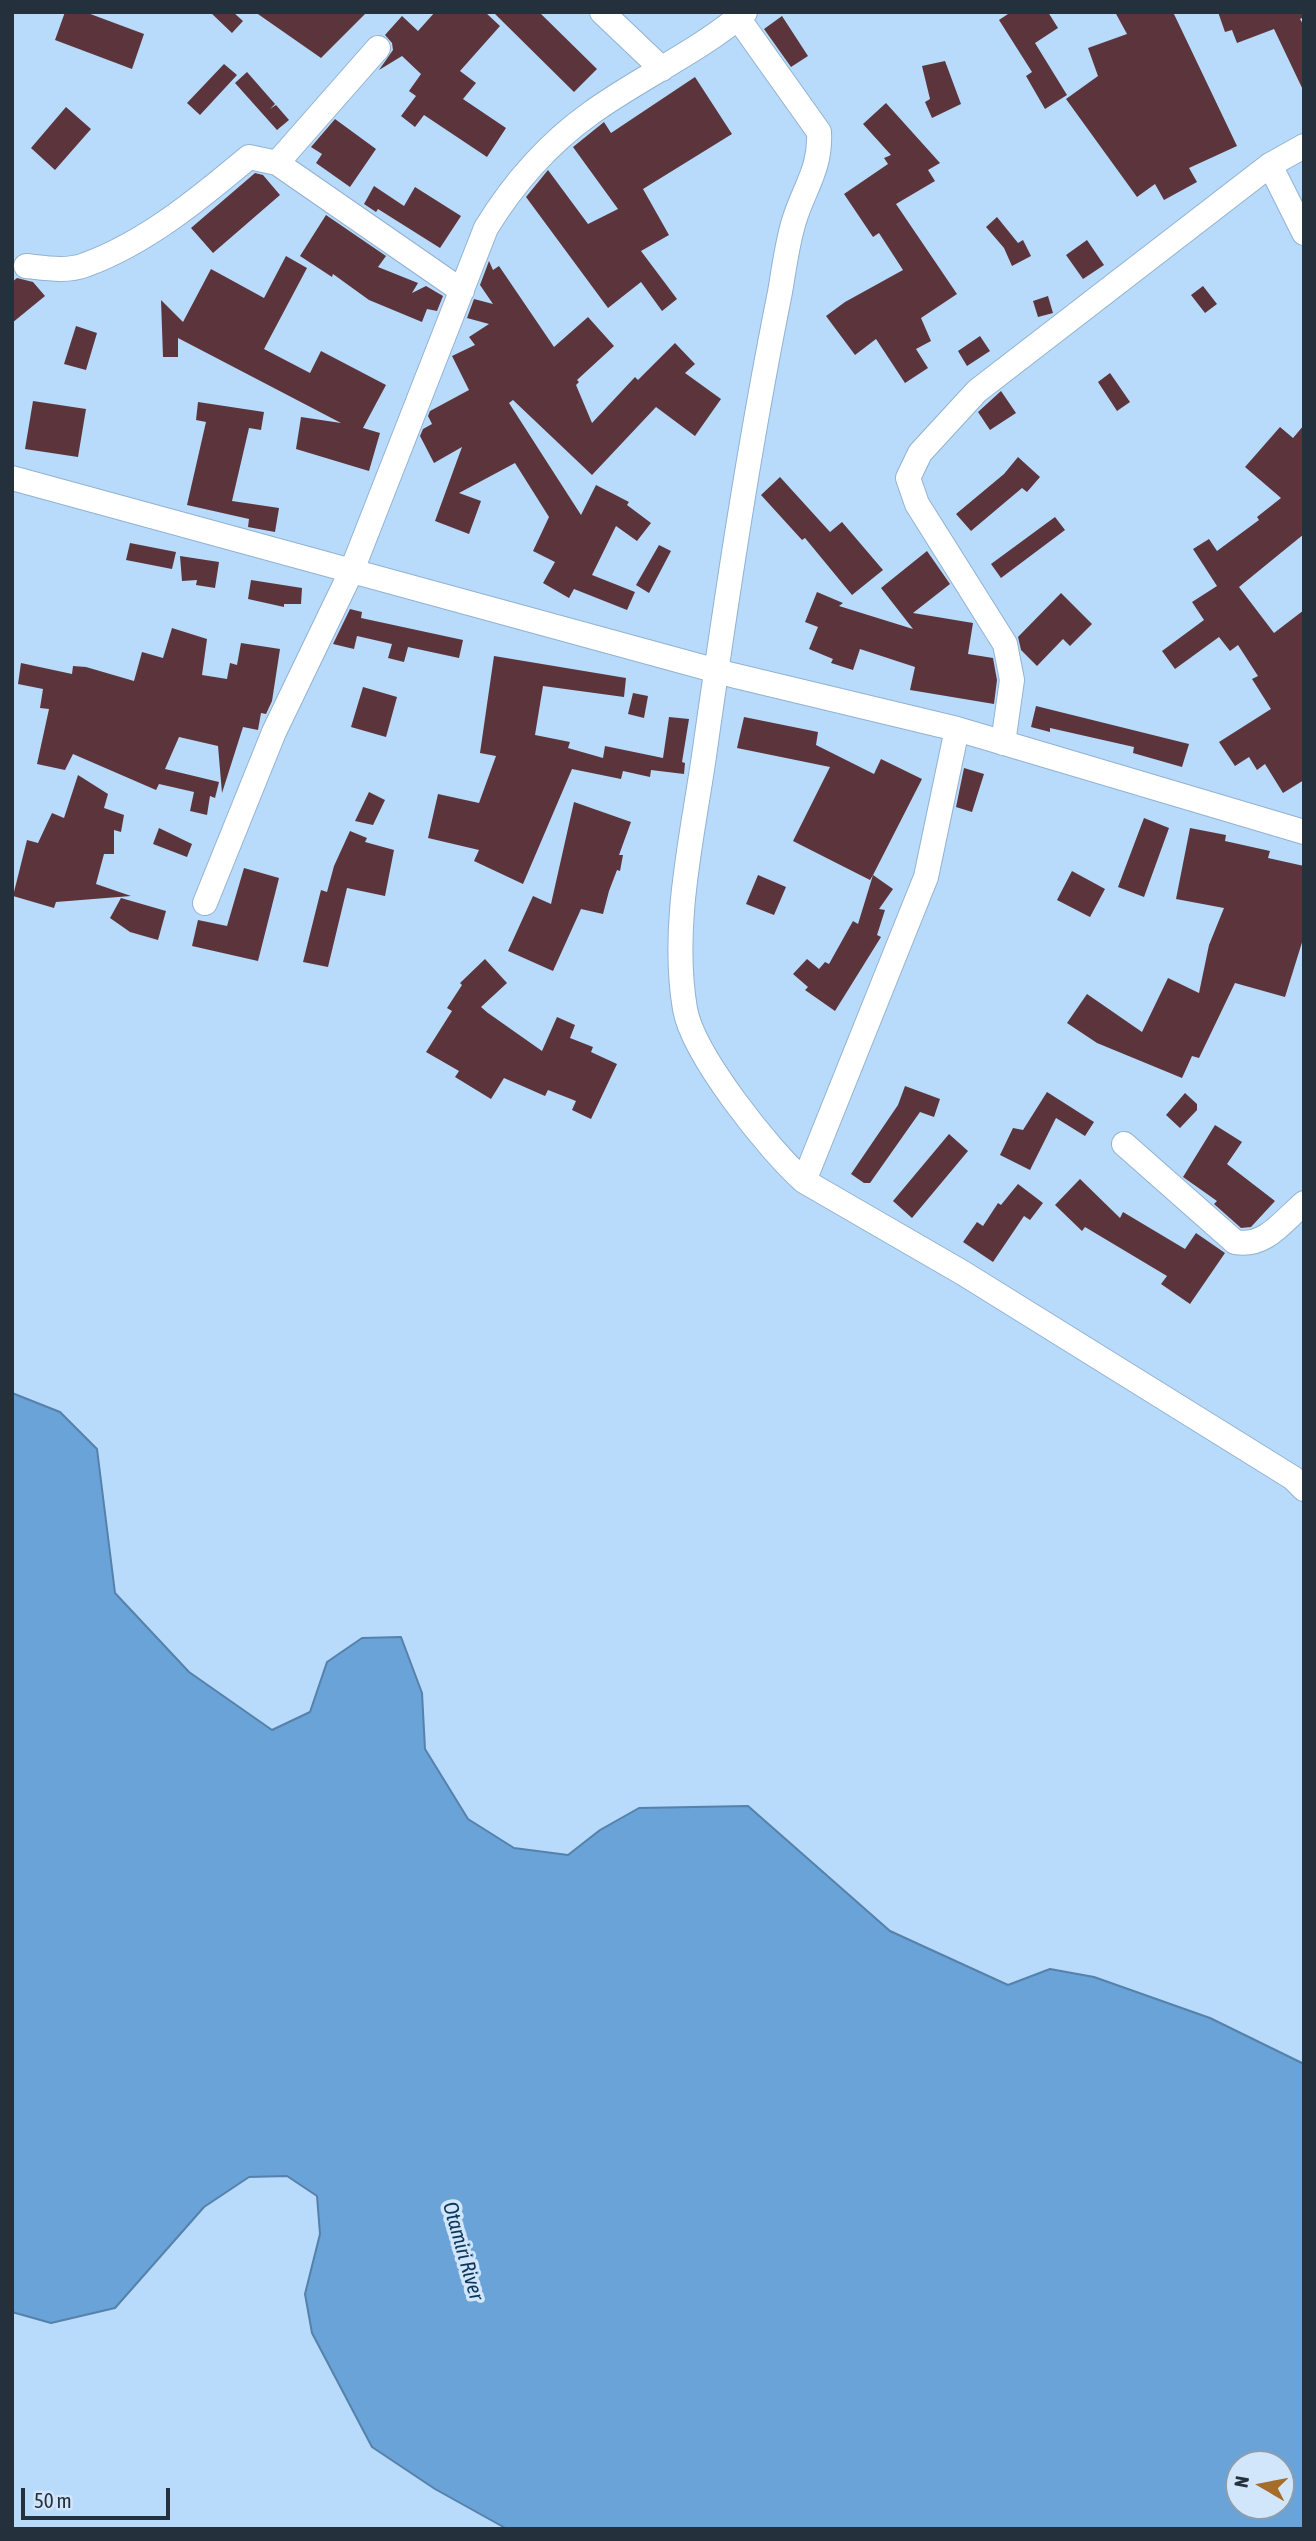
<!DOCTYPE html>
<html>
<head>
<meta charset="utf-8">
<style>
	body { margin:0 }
	#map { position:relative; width:1316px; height:2541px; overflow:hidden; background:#b8dafb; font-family:"Asap Condensed",sans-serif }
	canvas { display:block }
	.frame { position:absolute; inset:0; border:14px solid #24313d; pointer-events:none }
	.north { position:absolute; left:1225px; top:2450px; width:70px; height:70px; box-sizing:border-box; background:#d1e6fa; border:2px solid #8c9eae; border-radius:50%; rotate:280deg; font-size:19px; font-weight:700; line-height:28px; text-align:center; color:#24313d }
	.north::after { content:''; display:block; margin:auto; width:24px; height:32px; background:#a56d29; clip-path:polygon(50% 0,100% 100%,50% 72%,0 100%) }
	.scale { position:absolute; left:21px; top:2488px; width:149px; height:32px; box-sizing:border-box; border:4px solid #24313d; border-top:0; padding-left:9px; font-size:21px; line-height:24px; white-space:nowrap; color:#24313d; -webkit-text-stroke:5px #d1e6fa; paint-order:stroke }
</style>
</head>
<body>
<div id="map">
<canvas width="1316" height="2541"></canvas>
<div class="frame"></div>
<div class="north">N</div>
<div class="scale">50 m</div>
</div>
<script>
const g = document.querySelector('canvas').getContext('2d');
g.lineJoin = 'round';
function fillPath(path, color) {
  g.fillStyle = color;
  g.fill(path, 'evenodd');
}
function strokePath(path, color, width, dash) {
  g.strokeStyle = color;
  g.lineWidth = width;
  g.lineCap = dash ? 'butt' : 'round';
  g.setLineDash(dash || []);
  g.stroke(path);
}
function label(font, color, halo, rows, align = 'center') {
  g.font = font + ' "Asap Condensed",sans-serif';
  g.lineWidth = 7;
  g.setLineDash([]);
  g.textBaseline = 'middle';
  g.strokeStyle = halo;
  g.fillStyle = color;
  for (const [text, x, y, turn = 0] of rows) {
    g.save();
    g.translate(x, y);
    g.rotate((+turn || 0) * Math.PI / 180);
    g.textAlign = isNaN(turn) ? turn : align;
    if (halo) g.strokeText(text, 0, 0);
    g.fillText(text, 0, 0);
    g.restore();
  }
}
const water = new Path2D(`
	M12,1393l48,19 37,37 18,144 74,79 83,58 38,-18 17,-50 35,-24 39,-1 21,56 3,56 43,70 46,29 54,7 32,-25 39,-22 109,-2 142,125 118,54 42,-16 44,8 116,41 94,46v465h-797l-72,-40 -63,-42 -60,-114 -7,-39 15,-60 -3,-38 -30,-20 -38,1 -45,30 -89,101 -64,15 -39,-11zM1239,2464h42v42h-42z`);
const building = new Path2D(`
	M65,12h20l59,22 -12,35 -77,-29z
	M210,12h23l10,9 -11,12z
	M255,12h112l-46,46z
	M435,12h50l15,14 -40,45 16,12 -13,16 43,29 -19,29 -63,-42 -9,12 -14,-11 15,-20 -7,-5 12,-17 -19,-18 -23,14 14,-20 -1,-7 -7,-8 17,-19 16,15z
	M493,12h46l58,57 -23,23z
	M1011,12h37l10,16 -23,15 32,52 -22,14 -19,-33 6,-4 -33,-52z
	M1115,12h58l64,134 -48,22 8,14 -33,18 -9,-16 -18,13 -71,-98 32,-23 -10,-28 39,-14z
	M1218,12h86v5l-4,2 4,7v66l-30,-63 -37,14 -5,-13 -7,2z
	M782,16l26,40 -17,11 -27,-38z
	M945,61l16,43 -29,14 -7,-16 5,-3 -8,-33z
	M224,64l13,11 -37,40 -13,-12z
	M247,72l28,32 -5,5 6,-4 13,15 -12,10 -42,-47z
	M695,77l37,57 -89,55 26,46 -28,16 36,48 -15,12 -21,-29 -33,26 -82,-111 22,-27 40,54 30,-15 -45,-62 31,-25 7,11z
	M886,103l54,60 -12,7 7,11 -39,23 61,90 -36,24 10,23 -15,8 12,19 -23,15 -29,-44 -21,16 -29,-39 19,-14 58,-32 -24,-37 -6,4 -29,-43 44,-30 -4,-6 7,-3 -28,-31z
	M66,107l25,22 -36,41 -24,-22z
	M335,119l41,30 -26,38 -34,-24 6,-9 -11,-7z
	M255,173l8,2 17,20 -67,58 -22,-25z
	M374,186l30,20 11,-19 46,29 -21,32 -62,-39 -2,3 -12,-8z
	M326,215l60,41 -8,11 40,16 -6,10 14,-7 17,10 -6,15 -10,-2 -5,13 -53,-22 -36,-26 -1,3 -32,-21z
	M997,217l21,26 5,-3 8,16 -19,10 -8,-18 -18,-21z
	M1087,240l17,25 -21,14 -17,-24z
	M286,256l21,12 -43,81 46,24 11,-22 65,34 -23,43 17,5 -11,38 -73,-22 5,-32 40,6 -163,-85v19h-15l-2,-57 22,22 28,-53 53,29z
	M489,261l4,9 6,-4 55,81 34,-30 26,29 -37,34 2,2 -3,3 16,38 43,-46 3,3 37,-37 20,21 -10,9 36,26 -26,37 -39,-29 -64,68 -79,-75 -4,3 72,112 15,-30 33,17 -2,3 24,18 -14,18 -21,-15 -24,49 43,17 -8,18 -53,-21 -5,9 -26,-15 12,-21 -22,-11 16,-34 -34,-54 -56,30 22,8 -12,33 -34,-13 27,-74 -28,16 -14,-27 3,-7 9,-5 -4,-8 2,-5 39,-21 -17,-34 23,-11 -6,-8 20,-13 -22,-6 7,-19 19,5 -13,-19z
	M17,278l16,4 12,14 -33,27v-41z
	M1203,286l14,18 -12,9 -14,-18z
	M1048,296l5,17 -15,4 -5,-16z
	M76,326l21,7 -11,37 -22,-6z
	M980,336l10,15 -23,15 -9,-15z
	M1110,373l20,29 -13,9 -19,-29z
	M1001,391l15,22 -26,17 -12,-18z
	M33,401l53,8 -8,48 -53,-8z
	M198,402l66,10 -3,18 -12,-2 -17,73 47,7 -4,24 -27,-5 1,-8 -62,-14 19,-83 -10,-2z
	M1304,425v109l-65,53 35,46 30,-23v170l-21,13 -18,-29 -8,6 -8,-13 -14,9 -16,-24 52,-33 -19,-30 6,-3 -20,-31 -8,6 -11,-14 -44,32 -13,-18 42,-31 -12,-18 25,-16 -24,-37 16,-10 8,12 42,-31 -2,-3 24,-19 -36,-31 35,-40 13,11z
	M1018,457l22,20 -13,15 -5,-4 -51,43 -15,-17 48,-40z
	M780,477l50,55 12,-10 41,48 -31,25 -47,-57 -3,2 -41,-45z
	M1055,517l10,13 -64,48 -10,-14z
	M130,543l46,9 -4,17 -46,-9z
	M659,545l12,6 -22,42 -13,-8z
	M927,551l23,33 -37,29 60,10 -5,31 25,4 4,22 -3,24 -84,-14 5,-23 -55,-18 -7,21 -22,-7 2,-4 -24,-10 9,-22 -13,-5 12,-30 26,11 -4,3 74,23 -32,-41z
	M180,556l39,6 -4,26 -19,-3 1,-5 -15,1z
	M251,580l51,8 -1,16h-17v3l-36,-8z
	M1061,593l31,31 -22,22 -7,-7 -26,27 -16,-16 -3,-13z
	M350,609l12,3 -1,6 102,22 -4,18 -51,-11 -4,15 -16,-4 4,-14 -35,-8 -3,13 -21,-5z
	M172,628l35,11 -5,36 25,4 3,-16 7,2 4,-22 39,6 -8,52 -6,13 -5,-1 -3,17 -15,-3 -21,66 -4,-47 -39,-9 -14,32 54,13 -4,16 -5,-2 -3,19 -17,-4 4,-19 -35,-8 -3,6 -83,-36 -8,16 -28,-6 12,-55 -9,-1 3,-19 -25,-5 3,-21 51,11 1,-8 13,1 48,14 8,-29 21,6z
	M494,656l132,22 -2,19 -81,-11 -8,49 35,7 -2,6 35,10 2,-12 58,12 6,-41 20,2 -7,43 3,1 -1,11 -33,-4 -1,7 -27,-6 -2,8 -49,-10 -49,115 -49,-23 5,-11 -51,-12 10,-44 41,9 17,-47 -16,-3z
	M363,687l34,10 -11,40 -35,-10z
	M633,693l15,3 -4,22 -16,-4z
	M1036,706l153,38 -7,23 -49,-14 1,-6 -84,-19v4l-19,-5z
	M744,717l74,15 -2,13 58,29 7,-15 41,20 -49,96 20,14 -14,20 6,1 -8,25 4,2 -46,74 -30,-21 3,-3 -15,-13 14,-15 12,10 6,-7 4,2 24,-43 5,3 15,-49 -3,5 -77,-39 37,-74 -93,-19z
	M964,768l20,6 -12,38 -16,-5z
	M78,775l30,19 -4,14 20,7 -3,17 -7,-2v24h-10l-8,30 35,12 -75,6 -2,6 -41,-12 14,-56 11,3 14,-30 12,5z
	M369,792l16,8 -12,25 -18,-4z
	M574,802l57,20 -12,33h4l-3,16 -3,-1 -8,21 -6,23 -22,-5 -28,62 -45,-20 25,-55 18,8z
	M1144,818l25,10 -25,69 -26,-10z
	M159,828l33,16 -5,13 -34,-13z
	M1190,828l36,7 -1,6 45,10 -2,7 36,8v70l-19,61 -50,-14 -36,75 -7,-2 -10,22 -85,-35 -30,-20 20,-29 55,38 26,-54 31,15 10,-48 15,-37 -48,-9z
	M350,831l17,7 -2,4 29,8 -9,46 -38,-8 -19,79 -25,-5 18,-72 6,2 7,-26z
	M244,868l35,10 -21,83 -66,-15 6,-26 29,6z
	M1072,871l33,18 -15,28 -33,-17z
	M758,875l28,12 -12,28 -28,-11z
	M121,898l45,13 -8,29 -28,-8 -20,-14z
	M485,959l22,24 -26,24 7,6 54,38 15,-34 18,8 -5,13 23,9 -2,5 26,12 -26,55 -19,-9 4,-9 -28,-11 -3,6 -41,-18 -13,21 -36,-22 4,-6 -33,-19 26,-41 -5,-3 15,-23 -2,-2z
	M905,1086l35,13 -6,18 -14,-5 -50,71h-6l-13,-9 47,-69z
	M1047,1092l47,30 -9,14 -29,-18 -26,52 -30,-15 13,-27 10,2z
	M1185,1093l12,11v6l-17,18 -14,-13z
	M1215,1125l27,17 -15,22 48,37 -24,26 -10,1 -27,-24 3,-3 -34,-24z
	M949,1134l19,17 -56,67 -19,-17z
	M1080,1179l40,39 3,-6 62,37 11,-16 29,20 -35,51 -29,-20 6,-8 -82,-49 -3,4 -27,-26z
	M1018,1184l25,19 -13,17 -6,-4 -31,46 -30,-20 14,-20 6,4 15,-23 3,2z`);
const minor = new Path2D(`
	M602,12l60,57
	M738,18l81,114c2,37 -15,56 -25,89 -7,23 -10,48 -14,71 -31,154 -54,309 -76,464 -12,83 -33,170 -19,253 8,46 84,141 119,172l159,92 330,205 11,11
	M277,163l101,-115
	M1270,165l34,68
	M26,266c19,2 41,6 59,-1 61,-22 115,-67 164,-108l28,6 185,128
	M12,478l720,197 225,54 347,103
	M1003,743l9,-63 -7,-36 -88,-140 -9,-26 12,-25 57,-62 293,-226 34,-19
	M205,903l69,-171 78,-162 134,-342c27,-44 63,-85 105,-115 50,-36 107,-61 154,-101
	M1124,1144l111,98c30,6 48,-21 69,-39
	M804,1181l122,-304 31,-148`);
const waterNames = [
	["Otamiri River",463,2251,74]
];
fillPath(water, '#6aa3d8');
strokePath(water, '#5581aa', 2);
fillPath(building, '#5c353c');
strokePath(minor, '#92b2d2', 26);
strokePath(minor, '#fff', 24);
label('italic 21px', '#0b3659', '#d1e6fa', waterNames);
</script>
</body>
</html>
